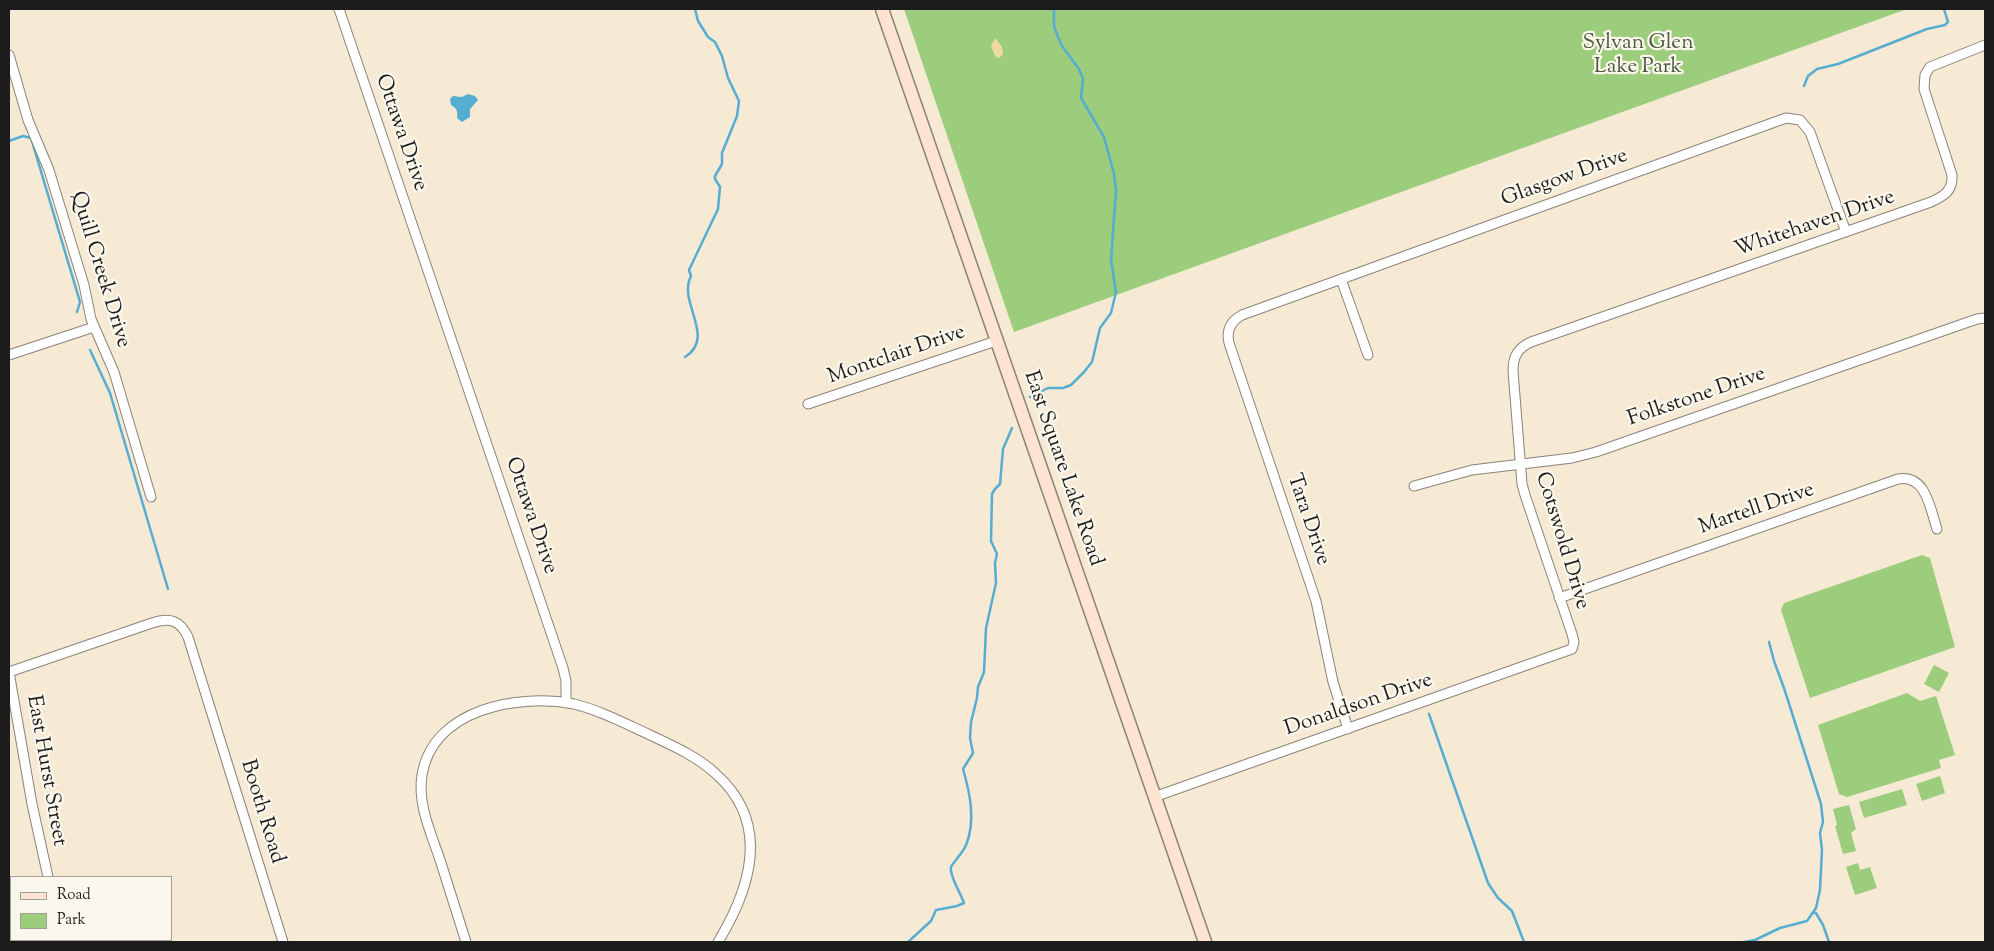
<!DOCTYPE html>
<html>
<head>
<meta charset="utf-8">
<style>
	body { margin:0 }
	#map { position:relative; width:1994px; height:951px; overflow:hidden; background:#f7ead5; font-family:"Sorts Mill Goudy",serif }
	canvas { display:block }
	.frame { position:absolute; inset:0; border:10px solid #1c1c1c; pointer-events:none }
	.legend { position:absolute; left:10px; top:876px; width:162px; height:65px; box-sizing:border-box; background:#fbf7ec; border:1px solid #a29f99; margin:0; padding:6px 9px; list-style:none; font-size:15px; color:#1c1c1c }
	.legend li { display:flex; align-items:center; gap:10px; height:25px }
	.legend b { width:25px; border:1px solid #a29f99 }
</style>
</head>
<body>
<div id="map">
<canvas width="1994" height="951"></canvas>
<div class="frame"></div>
<ul class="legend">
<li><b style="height:6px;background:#fee3d1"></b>Road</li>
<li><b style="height:14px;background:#9bcd7d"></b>Park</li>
</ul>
</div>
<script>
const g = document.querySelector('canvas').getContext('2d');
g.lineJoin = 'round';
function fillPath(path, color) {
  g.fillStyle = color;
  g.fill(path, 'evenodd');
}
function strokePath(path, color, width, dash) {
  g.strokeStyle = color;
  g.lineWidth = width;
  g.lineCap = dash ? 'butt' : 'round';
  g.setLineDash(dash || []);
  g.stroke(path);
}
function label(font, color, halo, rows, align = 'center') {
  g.font = font + ' "Sorts Mill Goudy",serif';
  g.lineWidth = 4.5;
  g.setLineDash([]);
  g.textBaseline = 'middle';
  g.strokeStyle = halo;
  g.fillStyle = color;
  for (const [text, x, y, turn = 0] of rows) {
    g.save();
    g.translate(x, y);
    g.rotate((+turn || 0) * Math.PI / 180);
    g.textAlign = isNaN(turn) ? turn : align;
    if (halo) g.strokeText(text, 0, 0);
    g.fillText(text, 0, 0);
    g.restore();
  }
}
const green = new Path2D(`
	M904,9h1003l-893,323z
	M1922,555l8,3 25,89 -145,51 -29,-88 3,-7z
	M1934,665l15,8 -10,19 -15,-8z
	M1907,693l13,8 16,-5 19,59 -16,5 2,8 -94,29 -8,-3 -21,-69z
	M1940,776l5,17 -23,8 -6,-17z
	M1902,789l5,16 -43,13 -5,-16z
	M1849,805l7,24 -5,4 5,18 -13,3 -8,-28 2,-1 -4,-16z
	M1858,863l2,7 10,-3 7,21 -22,7 -9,-28z`);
const sand = new Path2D(`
	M995,38l7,9 1,7 -4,4 -4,-2 -4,-10z`);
const water = new Path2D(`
	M468,94l7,2 3,4 -8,9v8l-8,5 -5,-4c1,-6 0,-10 -6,-13l-1,-6 3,-3 9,1z`);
const stream = new Path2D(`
	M1804,86l4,-10 9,-7 21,-5 89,-35 18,-4 3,-3 -4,-13
	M9,141l14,-5 8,2 49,164 -3,10
	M90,350l20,43 58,196
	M685,357c32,-20 -8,-55 6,-81l-2,-6 29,-61 2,-22 -5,-8v-3l7,-12v-11l15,-37 2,-15 -11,-23 -6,-22 -7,-14 -7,-5 -10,-16 -3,-12
	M1030,397l18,-9h15l8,-3 13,-13 8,-10 8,-34 11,-15 5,-21 -5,-32 5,-69 -2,-17 -10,-37 -23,-39 2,-19 -4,-10 -17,-23 -4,-9 -4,-11v-17
	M1429,714l59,169 10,15 14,13 12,31
	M1814,913h2l7,12 6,17
	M908,942l23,-21 5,-11 21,-4 7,-3c-3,-9 -15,-28 -13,-36 3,-6 12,-14 15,-22 10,-24 4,-52 -3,-76l10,-16 -3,-15 1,-16 6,-24 1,-11 6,-15 2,-44 10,-45 -1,-20 2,-9 -6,-13 1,-47 3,-5 5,-5 3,-35 9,-21
	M1744,942l11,-2 25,-12 27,-7 9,-13 4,-18 2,-40 -2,-17 3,-11 -2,-18 -37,-116 -10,-27 -5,-19`);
const street = new Path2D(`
	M339,9l224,659 3,13v22
	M9,55l19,65 21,50 35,115 7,34 23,53 37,125
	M1341,279l27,76
	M9,355l85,-28
	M808,404l188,-63
	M1414,486l58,-16 100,-12 24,-6 381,-133 8,-1
	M1559,598l339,-119c28,-5 32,29 39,50
	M1348,729l-15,-47 -17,-81 -87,-258c-3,-13 2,-22 13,-28l544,-197 14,2 10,12 36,100
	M1154,797l418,-148 2,-7 -2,-8 -47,-139 -3,-11 -9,-113c0,-15 5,-23 18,-29l400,-140c13,-6 22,-11 21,-27l-28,-86 1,-14 5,-8 55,-22
	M48,877l-16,-73 -23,-132 143,-49c17,-6 28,-3 36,14l95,305
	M67,940l1,2
	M466,942c-8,-26 -17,-53 -25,-79 -9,-28 -24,-58 -19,-88 11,-66 96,-82 152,-71 25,6 50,19 74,30 23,11 49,22 68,40 55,49 35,114 2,168`);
const secondary = new Path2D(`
	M882,9l323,933`);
const parkNames = [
	["Sylvan Glen",1638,44],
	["Lake Park",1638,68]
];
const streetNames = [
	["Ottawa Drive",400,133,71],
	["Glasgow Drive",1565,179,-20],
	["Whitehaven Drive",1815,225,-19],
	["Quill Creek Drive",99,270,73],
	["Montclair Drive",897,356,-19],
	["Folkstone Drive",1697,398,-19],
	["East Square Lake Road",1062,469,71],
	["Martell Drive",1757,510,-19],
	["Ottawa Drive",530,516,71],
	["Tara Drive",1307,520,71],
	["Cotswold Drive",1561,541,73],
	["Donaldson Drive",1359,706,-19],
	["East Hurst Street",45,771,80],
	["Booth Road",261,812,73]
];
fillPath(green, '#9bcd7d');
fillPath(sand, '#eeda9e');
fillPath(water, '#55add2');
strokePath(stream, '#55add2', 2.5);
strokePath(street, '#8a8378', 11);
strokePath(secondary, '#8a8378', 15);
strokePath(street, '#fff', 9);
strokePath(secondary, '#fee3d1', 12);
label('21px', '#485a3e', '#fbf7ec', parkNames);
label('21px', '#1c1c1c', '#fbf7ec', streetNames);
</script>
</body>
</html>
